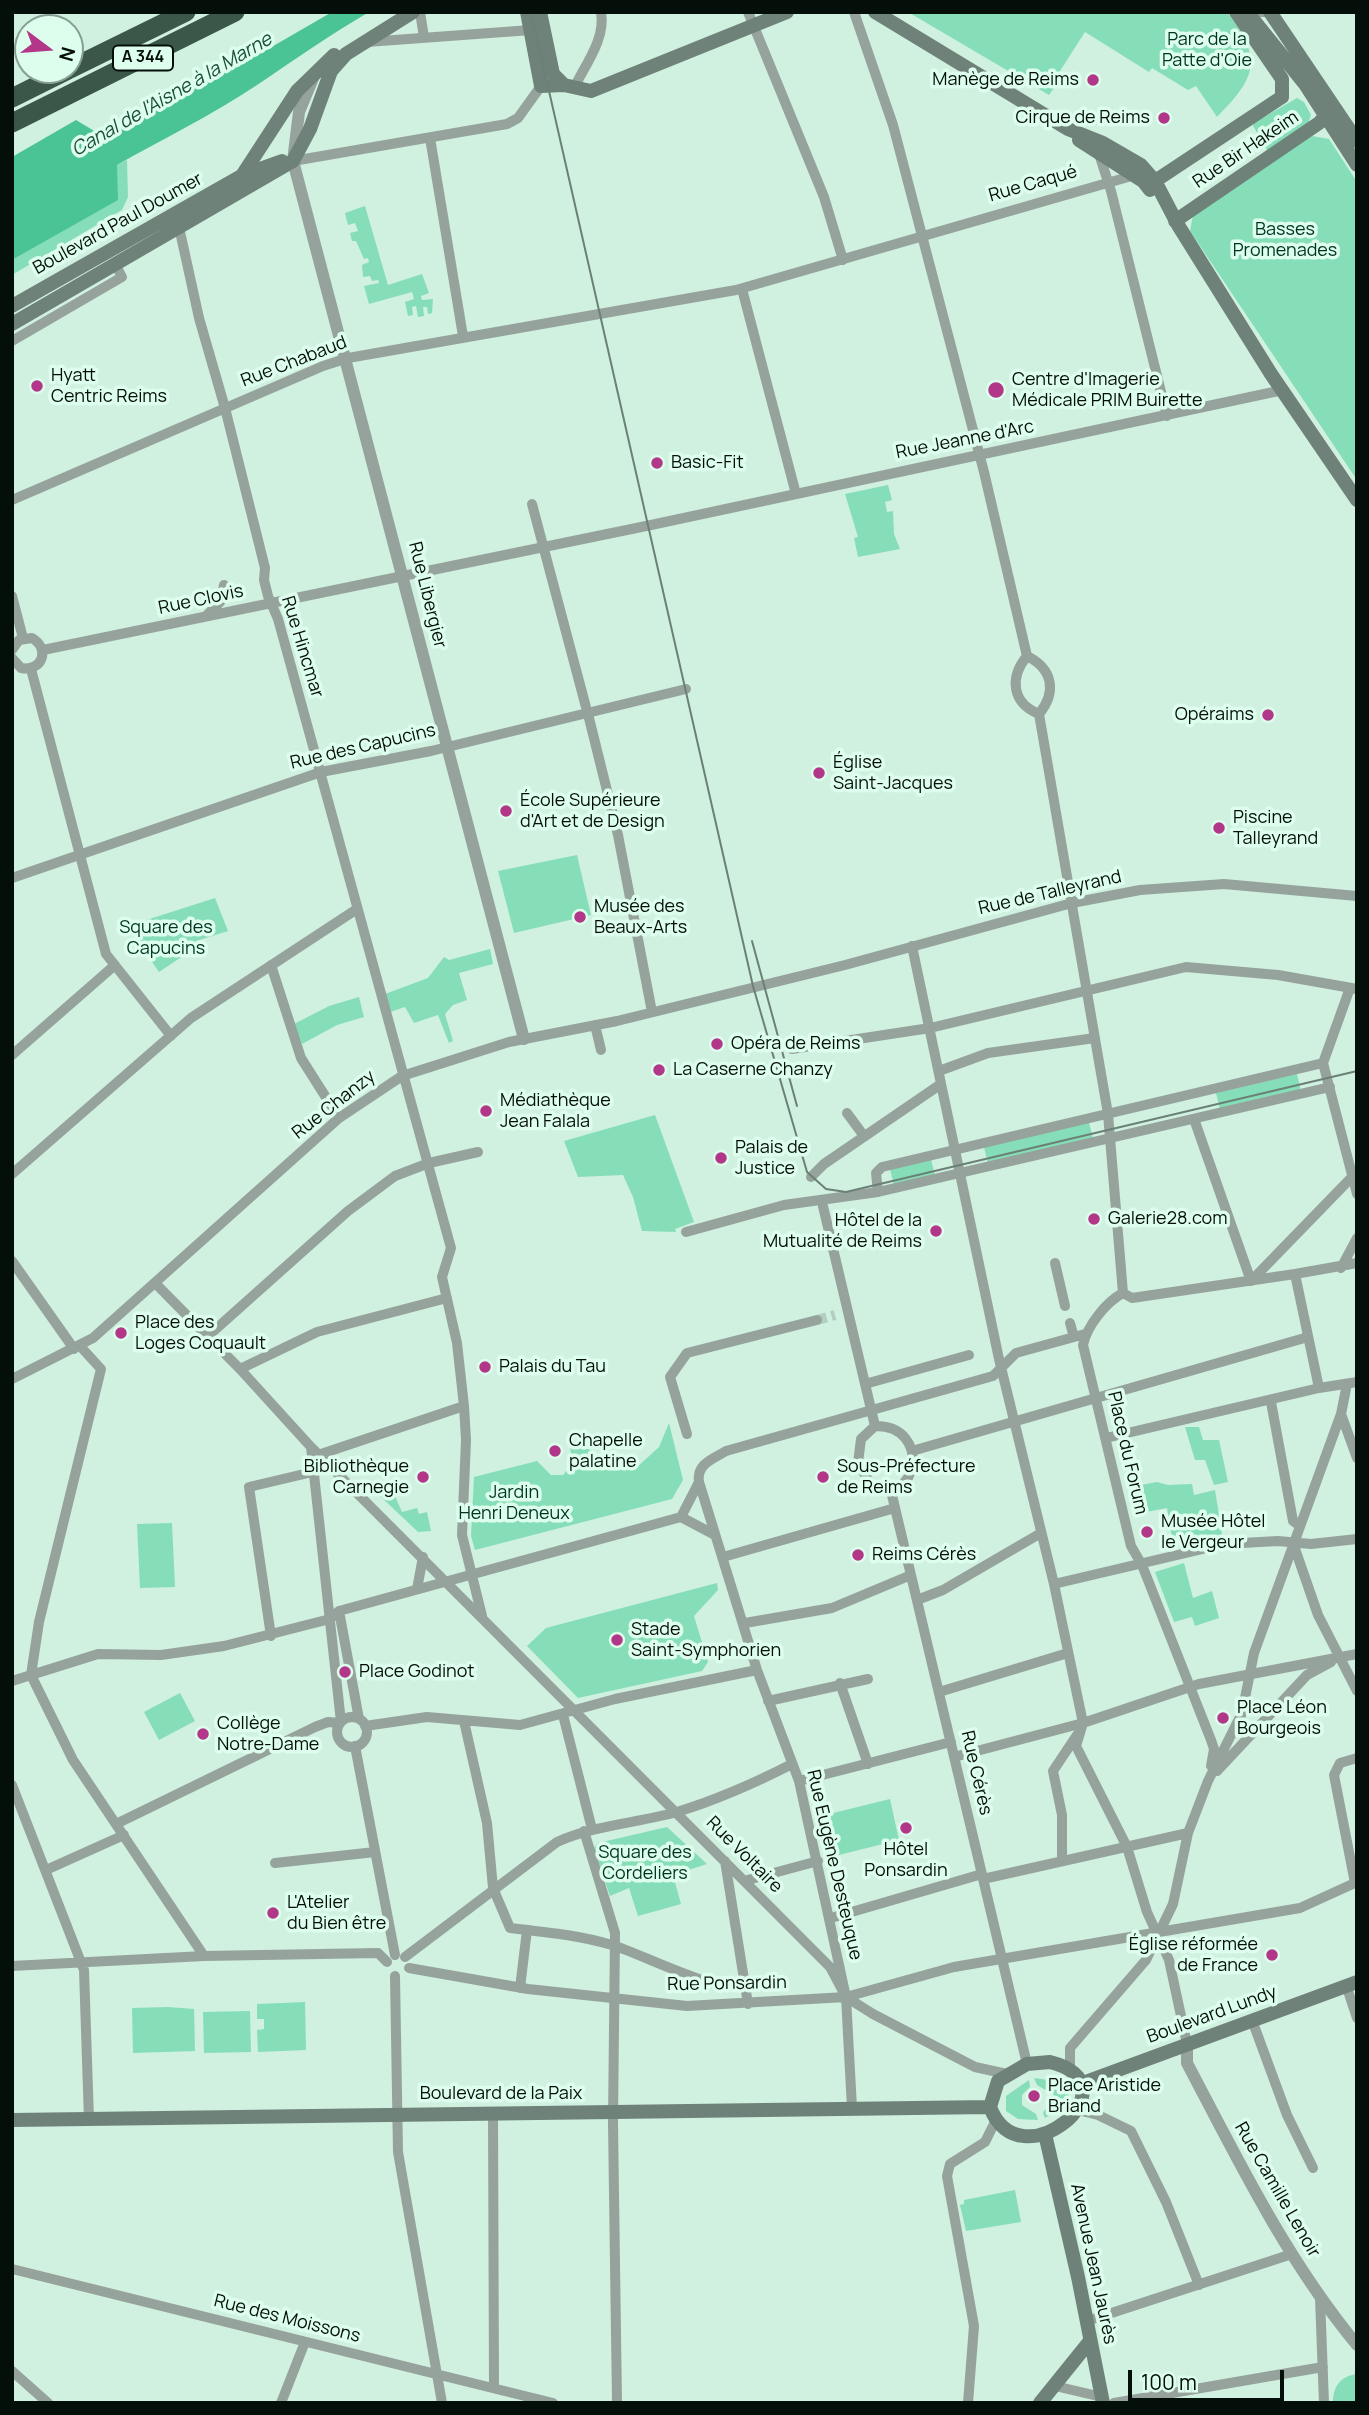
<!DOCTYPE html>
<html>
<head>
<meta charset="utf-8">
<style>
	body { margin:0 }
	#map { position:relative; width:1369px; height:2415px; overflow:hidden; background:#d0f0e0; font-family:Manrope,sans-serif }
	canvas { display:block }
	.frame { position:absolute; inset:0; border:14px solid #050f0a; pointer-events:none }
	.north { position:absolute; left:14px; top:14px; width:70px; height:70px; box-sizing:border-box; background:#ddfded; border:2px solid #879e92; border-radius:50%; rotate:106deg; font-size:19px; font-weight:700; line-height:28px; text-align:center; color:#050f0a }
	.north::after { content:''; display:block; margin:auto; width:24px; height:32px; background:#b23789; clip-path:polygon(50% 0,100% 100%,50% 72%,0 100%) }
	.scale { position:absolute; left:1128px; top:2370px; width:156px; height:32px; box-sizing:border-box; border:4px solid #050f0a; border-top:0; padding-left:9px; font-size:21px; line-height:24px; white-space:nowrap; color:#050f0a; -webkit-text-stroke:5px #ddfded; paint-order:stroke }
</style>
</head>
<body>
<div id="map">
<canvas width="1369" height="2415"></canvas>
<div class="frame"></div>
<div class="north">N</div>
<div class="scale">100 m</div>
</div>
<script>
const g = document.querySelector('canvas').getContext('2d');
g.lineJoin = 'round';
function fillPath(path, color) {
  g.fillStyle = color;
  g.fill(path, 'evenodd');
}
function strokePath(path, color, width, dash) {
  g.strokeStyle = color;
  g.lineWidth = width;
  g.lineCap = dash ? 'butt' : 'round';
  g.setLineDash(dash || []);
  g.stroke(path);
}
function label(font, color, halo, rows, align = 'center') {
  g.font = font + ' Manrope,sans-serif';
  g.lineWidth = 7;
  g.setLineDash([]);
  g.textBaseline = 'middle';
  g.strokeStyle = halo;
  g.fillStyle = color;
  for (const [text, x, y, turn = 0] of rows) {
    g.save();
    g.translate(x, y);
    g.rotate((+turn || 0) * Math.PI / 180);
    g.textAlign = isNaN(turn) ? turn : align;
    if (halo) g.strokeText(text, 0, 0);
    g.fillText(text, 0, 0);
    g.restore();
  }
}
const green = new Path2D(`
	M908,12h319c36,47 30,65 -10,105l-21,-31 -8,4 -36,-22 -3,4 -64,-40 -34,53 3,3 -5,7z
	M1297,98l7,4 7,13 -3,9 -40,28 -16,-28z
	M1312,136l17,3 28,43v298l-167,-249 3,-16z
	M127,160l1,37 -6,13 -110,65v-15l105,-60v-35z
	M365,206l23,79 34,-11 7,19 -8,3 1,4 11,-1 -1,14 -4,1 -1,-7h-4l1,9 -6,1 -2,-11 -4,1 1,8 -5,1 -3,-14 9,-3 -2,-7 -43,12 -5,-18 15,-3 -1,-3 -6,1 -2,-5 -7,1 -1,-12 7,-3 -1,-4 -4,1 -8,-18h-4l-2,-8 8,-2 -3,-8 -7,2 -3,-12z
	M888,485l4,15 -7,2 2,10 6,-1 1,23 6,15 -42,8 -4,-19 4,-1 -13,-43z
	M577,855l14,60 -77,18 -16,-62z
	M215,898l13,33 -32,10 2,5 -39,26 -16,-23 -9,-25z
	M490,949l3,15 -34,9 8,27 -14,5 -8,9 8,27 -4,2 -11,-28 -24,8 -9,-16 -15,5 -5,-18 43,-16 16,-21 5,3z
	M359,997l5,20 -27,8 -35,19 -8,-20 35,-18z
	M1297,1074l4,17 -81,19 -4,-17z
	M655,1115l39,107 -19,7 1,3 -34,-1 -9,-34 -10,-22 -45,2 -14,-36z
	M1089,1122l4,17 -105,25 -4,-17z
	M931,1159l4,17 -41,10 -4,-17z
	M669,1423l14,57 -11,19 -197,51 -4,-14 3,-59 63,-16 14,14h12l9,-10 -2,-22 10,-3 23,21 33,7 23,-21z
	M1185,1427h14l4,13h16l9,42 -14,3 -9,-25h-10z
	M1157,1482l11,3 24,-1 2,11 21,-5 8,50 -20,4 -2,-8 -28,8 -6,-36 -31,6 -6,-27z
	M392,1489l10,23 15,-4 2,6 8,-2 4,19 -13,1 -39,-37z
	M172,1523l3,64 -35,1 -3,-64z
	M1184,1563l9,35 19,-7 7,27 -24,8 -3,-9 -18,5 -19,-50z
	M717,1583l1,7 -24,26 14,46 -6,9 -124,27 -51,-52 19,-18z
	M180,1693l15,28 -36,19 -15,-28z
	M890,1799l9,41 -72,18 -10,-41z
	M667,1827l40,37 -34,11 8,29 -43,12 -9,-28 -19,8 -16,-48 4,-5z
	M305,2002l1,48 -48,2 -1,-22 7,-1v-10h-7v-15z
	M168,2007l26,2 1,42 -62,2 -1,-45z
	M250,2011l1,41 -47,1 -1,-41z
	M1034,2078l28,4 7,13 -5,11 -19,12 -2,-5 11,-18 -17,-10z
	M1029,2080l1,7 -8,8v10l14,9 2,6 -20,-1 -12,-8v-15z
	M1015,2190l6,32 -55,9 -6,-26 4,-1v-4z
	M1357,2374v29h-24c0,-16 7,-27 24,-29z`);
const water = new Path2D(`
	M332,12h37c-39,23 -75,48 -112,73 -45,30 -94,54 -140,80l1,35 -106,60v-103l64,-37 25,15 143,-82 12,3z`);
const minorTunnel = new Path2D(`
	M817,1320l18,-5`);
const minor = new Path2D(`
	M420,12l4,25
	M748,12l76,185 19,63
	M854,12l39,113 91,347 43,184
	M1257,12h17
	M367,42l164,-12
	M574,88c11,-23 32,-49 27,-76
	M430,138l33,198
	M1099,154l12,37 56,225
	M293,161l214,-37 11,-6 23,-32
	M179,227l20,91 26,90 40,160 -1,12 4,16 10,23 173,629 -9,29 15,66 7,63 2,34 -4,95 20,81
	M742,289l54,205
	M12,341l110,-64 -7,-13
	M12,500l311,-134 25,-8 388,-68 399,-115
	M532,504l55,207
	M12,596l11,42
	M207,615l14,-14 3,-16
	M12,650l7,-10 13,-2c19,11 10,34 -11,30l-9,-10
	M43,650l608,-125 632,-135
	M1027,656c26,13 30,36 12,58 -27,-11 -30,-36 -12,-58z
	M31,669l75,285 65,82
	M588,714l30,121 34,177
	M1039,714l69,400 15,179
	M12,878l309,-106 110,-21 255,-62
	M912,946l87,413 55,225 29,139 -7,23 51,101 20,65 22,48 18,84
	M271,965l30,93 38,60
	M595,1025l6,25
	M792,1049l138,-21 256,-61 92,8 79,14
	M12,1055l103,-90
	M1323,1063l34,131
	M1323,1063l27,-75
	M939,1071l49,-18 107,-15
	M847,1113l17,23
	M1194,1119l57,162
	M12,1174l179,-156 166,-109
	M811,1177l13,-13 117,-80
	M878,1192l-2,-19 6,-6 441,-104
	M822,1202l53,224
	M686,1232l98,-27 94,-13 452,-105
	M12,1261l62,88
	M1055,1263l10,43
	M1357,1263l-62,11 24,114 38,-6
	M1341,1268l16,-30
	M1251,1281l100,-103
	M155,1283l85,86 71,78 519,520 16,30 27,17 102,53 32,7
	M1123,1293c-17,9 -36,33 -40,52l48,201 11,19 69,175 3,9 -3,17
	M1123,1293l9,5 163,-24
	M1070,1323l4,14
	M208,1336l140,-125 47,-35 34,-13 49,-11
	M240,1369l77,-37 130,-34
	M12,1379l81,-41 246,-220 63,-42 107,-34 108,-21 228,-56 227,-62 68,-13 84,-6 133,12
	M865,1384l104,-29
	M1271,1402l22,119 7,5
	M1341,1414l16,44
	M875,1426c58,-1 43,84 -4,59l-13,-22 3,-24z
	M687,1434l-17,-57 17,-24 130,-33
	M1106,1438l213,-50
	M311,1447l30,275
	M912,1451l396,-114
	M318,1455l146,-49
	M891,1491l136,573
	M681,1517l18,-35
	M681,1517l34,18
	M1293,1543l25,72 39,76
	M723,1557l172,-49
	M1054,1584l170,-40 54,-3 33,3 46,-5
	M417,1589l6,-32
	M917,1600l26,-10 98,-57
	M339,1611l20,108
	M745,1623l87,-15 79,-33
	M271,1636l-22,-149 72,-17
	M31,1675l8,-53 62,-253 -21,-23
	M31,1675l42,85 131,196
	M12,1681l86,-27 63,1 63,-9 106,-27 9,-8 342,-94
	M840,1683l28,81
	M939,1692l129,-39
	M768,1701l100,-22
	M563,1715l29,114
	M337 1732a15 15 0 1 1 30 0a15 15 0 1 1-30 0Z
	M464,1721l23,102 6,65 17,40c35,4 68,7 102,17 33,10 102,48 135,41
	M365,1726l62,-9 93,8 95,-26 142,-29
	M355,1746l40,209
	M954,1757l129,-34 116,-39 158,-30
	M1217,1771l90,-96 24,-13
	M799,1781l152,-39
	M12,1785l72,185 5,150
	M116,1824l199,-97 13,-5 12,1
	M584,1831l31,102 -2,190 4,280
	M1062,1860v-45l-9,-44 24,-36
	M725,1861l23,143
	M275,1863l100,-11
	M46,1870l78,-35
	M983,1879l205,-46
	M744,1881l74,-20
	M1355,1883l-21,-108 6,-12 17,-5
	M831,1918l151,-44
	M405,1957l152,-115c38,-17 80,-19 120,-30 39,-12 78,-29 115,-48
	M12,1966l192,-10 174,-3 9,9
	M409,1968l119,21 159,17 159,-9 108,-30 346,-59 57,-26
	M395,1976l3,176 44,251
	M1346,1985l11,33
	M520,1988l7,-58
	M1252,2020l35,95 26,53
	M1070,2069v-21l76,-88 27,-56 15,-71 20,-52 34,-68 12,-60 87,-239 6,-30
	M852,2108l-6,-111 -47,-216 -42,-111 -58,-188c-3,-18 14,-23 27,-31l267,-75 23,-23 69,-19
	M1078,2110l20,5 33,16 35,71 33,83
	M493,2112l1,274
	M12,2269l541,134
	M1320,2298l4,105
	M1087,2321l205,-67
	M12,2371l36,32
	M1055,2386l47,11
	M281,2403l24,-61
	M968,2403l6,-77 -27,-150 3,-12 35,-22 11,-22
	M1114,2403l209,-36`);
const tertiary = new Path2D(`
	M314,76l-15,36 -6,49 231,878
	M1187,2044v19c51,97 99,196 170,282`);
const secondary = new Path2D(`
	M527,12l14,74 23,-1 27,6 196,-79
	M540,12l13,62 11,11
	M875,12l193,117 35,14 38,22 14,16 23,44 93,149 86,126
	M1247,12l58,72 52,81
	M1270,12l87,129
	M1079,140l64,41 7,9
	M243,174l54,-83 37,-36
	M1155,181l127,-84v-18l-46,-67
	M1175,221l144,-98 15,-16
	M12,306l231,-131 39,-14
	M12,324l281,-163 17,-32 21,-58 15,-17 67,-42
	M1050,2062c90,23 -31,123 -60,45l8,-26 29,-17z
	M1080,2084l277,-102
	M12,2120l978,-13
	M1045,2134l33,143 25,126
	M1040,2403l50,-62`);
const motorway = new Path2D(`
	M70,69l116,-57
	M12,98l56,-28
	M12,123l223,-111`);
const tram = new Path2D(`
	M531,12l222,974 54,186 19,17 20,3 511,-121
	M752,941l45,165`);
const markers = [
	[1093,80,7,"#b23789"],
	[1164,118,7,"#b23789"],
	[37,386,7,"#b23789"],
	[996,390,9,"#b23789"],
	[657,463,7,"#b23789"],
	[1268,715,7,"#b23789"],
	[819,773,7,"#b23789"],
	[506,811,7,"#b23789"],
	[1219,828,7,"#b23789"],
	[580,917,7,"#b23789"],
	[717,1044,7,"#b23789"],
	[659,1070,7,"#b23789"],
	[486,1111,7,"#b23789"],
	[721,1158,7,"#b23789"],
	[1094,1219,7,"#b23789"],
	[936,1231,7,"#b23789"],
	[121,1333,7,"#b23789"],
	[485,1367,7,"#b23789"],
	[555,1451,7,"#b23789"],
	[423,1477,7,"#b23789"],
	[823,1477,7,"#b23789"],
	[1147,1532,7,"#b23789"],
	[858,1555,7,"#b23789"],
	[617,1640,7,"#b23789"],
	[345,1672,7,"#b23789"],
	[1223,1718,7,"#b23789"],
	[203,1734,7,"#b23789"],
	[906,1828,7,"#b23789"],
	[273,1913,7,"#b23789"],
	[1272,1955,7,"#b23789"],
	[1034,2096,7,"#b23789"]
];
const shields = [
	[143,58,60]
];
const shieldNames = [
	["A 344",143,58]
];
const parkNames = [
	["Parc de la",1207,40],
	["Patte d'Oie",1207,61],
	["Basses",1285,230],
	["Promenades",1285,251],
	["Square des",166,928],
	["Capucins",166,949],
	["Jardin",514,1493],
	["Henri Deneux",514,1514],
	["Square des",645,1853],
	["Cordeliers",645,1874]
];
const poiNames = [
	["Manège de Reims",1079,80,"right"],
	["Cirque de Reims",1150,118,"right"],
	["Hyatt",51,376],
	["Centric Reims",51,397],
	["Centre d'Imagerie",1012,380],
	["Médicale PRIM Buirette",1012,401],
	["Basic-Fit",671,463],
	["Opéraims",1254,715,"right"],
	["Église",833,763],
	["Saint-Jacques",833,784],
	["École Supérieure",520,801],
	["d'Art et de Design",520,822],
	["Piscine",1233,818],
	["Talleyrand",1233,839],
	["Musée des",594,907],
	["Beaux-Arts",594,928],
	["Opéra de Reims",731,1044],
	["La Caserne Chanzy",673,1070],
	["Médiathèque",500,1101],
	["Jean Falala",500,1122],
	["Palais de",735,1148],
	["Justice",735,1169],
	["Galerie28.com",1108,1219],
	["Hôtel de la",922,1221,"right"],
	["Mutualité de Reims",922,1242,"right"],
	["Place des",135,1323],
	["Loges Coquault",135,1344],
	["Palais du Tau",499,1367],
	["Chapelle",569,1441],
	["palatine",569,1462],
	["Bibliothèque",409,1467,"right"],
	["Carnegie",409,1488,"right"],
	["Sous-Préfecture",837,1467],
	["de Reims",837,1488],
	["Musée Hôtel",1161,1522],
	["le Vergeur",1161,1543],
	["Reims Cérès",872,1555],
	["Stade",631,1630],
	["Saint-Symphorien",631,1651],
	["Place Godinot",359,1672],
	["Place Léon",1237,1708],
	["Bourgeois",1237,1729],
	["Collège",217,1724],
	["Notre-Dame",217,1745],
	["Hôtel",906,1850,"center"],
	["Ponsardin",906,1871,"center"],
	["L'Atelier",287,1903],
	["du Bien être",287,1924],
	["Église réformée",1258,1945,"right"],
	["de France",1258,1966,"right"],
	["Place Aristide",1048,2086],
	["Briand",1048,2107]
];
const streetNames = [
	["Rue Bir Hakeim",1246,150,-34],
	["Rue Caqué",1033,184,-16],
	["Boulevard Paul Doumer",118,224,-29],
	["Rue Chabaud",294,362,-21],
	["Rue Jeanne d'Arc",965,440,-11],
	["Rue Libergier",427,595,76],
	["Rue Clovis",201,600,-12],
	["Rue Hincmar",302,647,73],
	["Rue des Capucins",363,747,-13],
	["Rue de Talleyrand",1050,893,-13],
	["Rue Chanzy",334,1105,-38],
	["Place du Forum",1127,1453,77],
	["Rue Cérès",976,1773,77],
	["Rue Voltaire",744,1855,45],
	["Rue Eugène Desteuque",834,1865,77],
	["Rue Ponsardin",727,1984,-1],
	["Boulevard Lundy",1212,2015,-20],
	["Boulevard de la Paix",501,2094],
	["Rue Camille Lenoir",1277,2190,60],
	["Avenue Jean Jaurès",1093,2264,78],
	["Rue des Moissons",287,2319,14]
];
const waterNames = [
	["Canal de l'Aisne à la Marne",172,95,-30]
];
fillPath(green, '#85deb7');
fillPath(water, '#4ac495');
strokePath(minorTunnel, '#b2cec0', 10, [10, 5]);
strokePath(minor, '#96a39c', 10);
strokePath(tertiary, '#96a39c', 12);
strokePath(secondary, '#6f8279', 14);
strokePath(motorway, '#3b574a', 19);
strokePath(tram, '#6b8076', 2);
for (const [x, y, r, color] of markers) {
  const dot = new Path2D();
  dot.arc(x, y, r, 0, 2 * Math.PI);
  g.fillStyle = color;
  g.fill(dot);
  strokePath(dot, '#ddfded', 2.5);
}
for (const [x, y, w] of shields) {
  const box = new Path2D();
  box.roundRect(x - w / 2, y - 12.5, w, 25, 5);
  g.fillStyle = '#ddfded';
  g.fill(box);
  strokePath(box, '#050f0a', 2);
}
label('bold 16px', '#050f0a', null, shieldNames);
label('18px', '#003422', '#ddfded', parkNames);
label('18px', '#050f0a', '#ddfded', poiNames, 'left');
label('18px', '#050f0a', '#ddfded', streetNames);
label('italic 19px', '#1b4d39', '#ddfded', waterNames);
</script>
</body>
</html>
